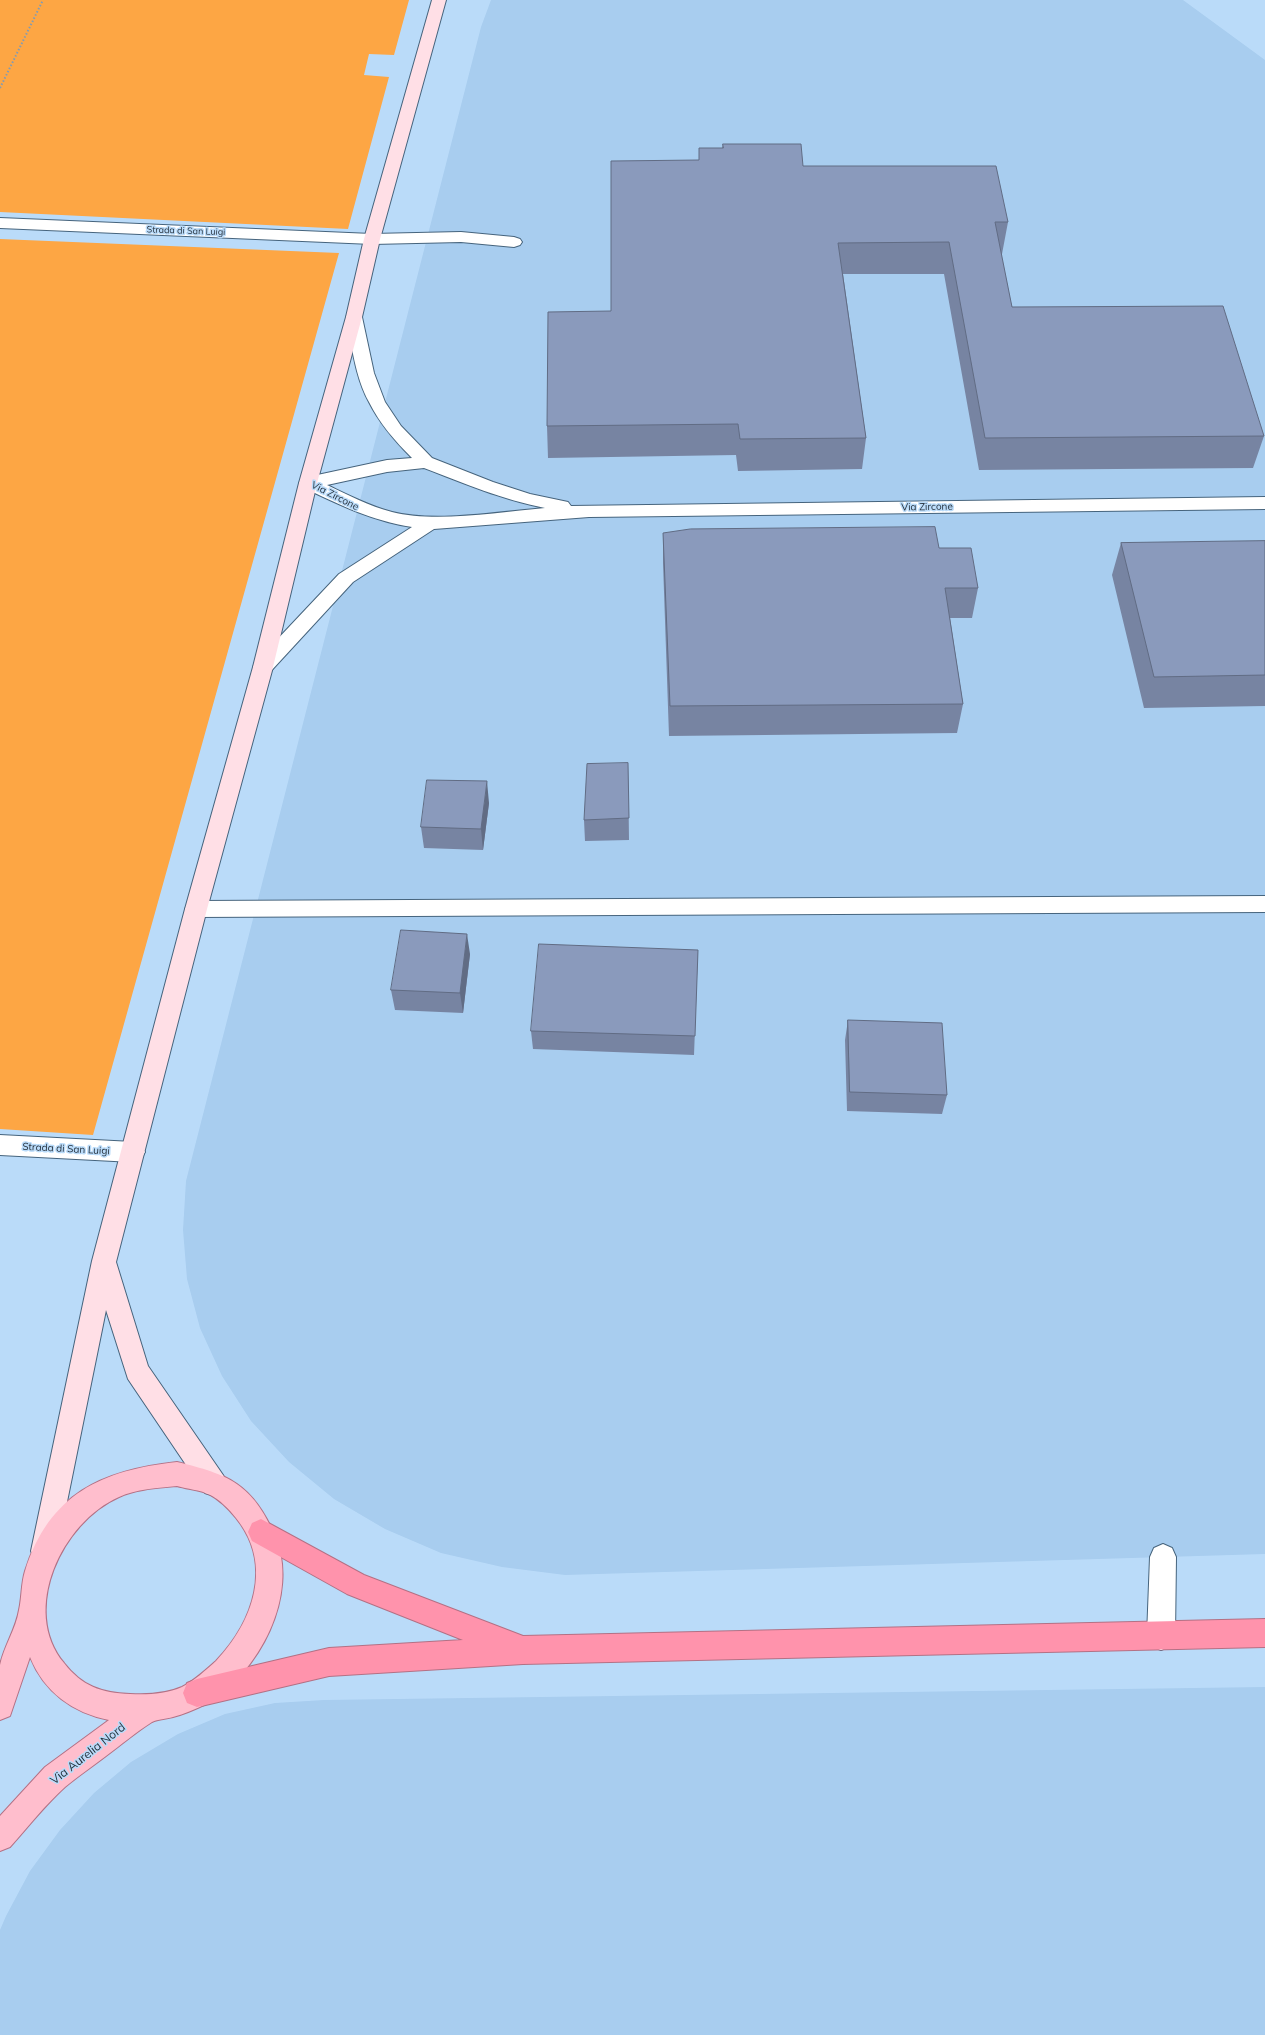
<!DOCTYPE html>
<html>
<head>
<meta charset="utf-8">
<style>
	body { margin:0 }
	canvas { display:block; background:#badbf9 }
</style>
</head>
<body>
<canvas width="1265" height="2035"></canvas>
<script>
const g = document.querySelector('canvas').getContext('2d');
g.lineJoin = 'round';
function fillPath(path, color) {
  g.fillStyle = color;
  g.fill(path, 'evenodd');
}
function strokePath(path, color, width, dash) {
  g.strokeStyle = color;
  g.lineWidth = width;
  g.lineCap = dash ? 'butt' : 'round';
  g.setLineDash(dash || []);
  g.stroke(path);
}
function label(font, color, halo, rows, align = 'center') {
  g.font = font + ' Mulish,sans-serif';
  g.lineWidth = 3;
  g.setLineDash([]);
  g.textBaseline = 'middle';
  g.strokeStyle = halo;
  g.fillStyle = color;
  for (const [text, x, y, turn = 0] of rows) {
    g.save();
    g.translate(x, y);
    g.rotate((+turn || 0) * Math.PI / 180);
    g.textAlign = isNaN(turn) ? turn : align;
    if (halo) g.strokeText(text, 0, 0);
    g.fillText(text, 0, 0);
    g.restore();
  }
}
const built = new Path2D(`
	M491,0h692l82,60v1494l-700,21 -63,-8 -61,-14 -56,-24 -51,-30 -45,-37 -38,-41 -29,-45 -22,-48 -13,-49 -4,-49 3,-49 295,-1154z
	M1265,1687v348h-1265v-105l6,-14 24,-45 30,-41 34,-37 37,-31 47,-28 47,-20 50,-11 49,-3z`);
const green = new Path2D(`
	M0,0h409l-15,55 -25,-1 -5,21 25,2 -41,152 -348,-17z
	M0,239l339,14 -246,882 -93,-6z`);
const path = new Path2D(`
	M0,88l43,-88`);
const lane = new Path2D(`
	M461,232l53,5 6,2 2,3 -2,3 -6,2 -53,-5 -89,2 -6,-2 -2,-3 2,-3 6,-2z
	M1265,896v16l-1069,5 -7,-2 -4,-6 4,-6 7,-2z
	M1163,1544l9,4 4,9 -1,79 -4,10 -10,4 -10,-4 -4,-10 3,-79 4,-9z`);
const street = new Path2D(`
	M0,218l372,16 6,2 2,3 -2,3 -6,2 -372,-16z
	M354,312l6,2 2,3 12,56 11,29 16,24 31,32 61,24 37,12 38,8 3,4 694,-9v12l-676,8 -155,12 -81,53 -83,90 -7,2 -7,-2 -3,-5 3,-5 83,-88 73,-47c-40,-6 -74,-23 -110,-40l-3,-4 3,-4 6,-2 79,-17 25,-2c-17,-17 -32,-34 -43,-56 -14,-25 -17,-57 -23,-85l2,-3zM424,468c40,15 79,32 121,40 -46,4 -110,15 -153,4 -23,-6 -44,-17 -65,-27l60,-13z
	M0,1135l133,7 8,3 4,7 -4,7 -8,3 -133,-7z`);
const secondary = new Path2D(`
	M432,0h14l-66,239 -18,78 -45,166 -44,184 -66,242 -91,353 32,104 75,109 4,9 -4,9 -9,3 -9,-3 -77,-114 -22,-69 -49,241 -4,9 -9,4 -9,-4 -4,-9 61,-290 93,-352 68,-242 46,-184 47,-166 18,-78z`);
const primary = new Path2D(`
	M177,1462c51,12 76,22 98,74 25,59 -16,137 -69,168 -10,5 -22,10 -33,13 -7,2 -15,2 -21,5 -16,10 -31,23 -46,34 -13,10 -28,20 -41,31 -20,18 -37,40 -55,60l-10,4v-35l45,-49 64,-47c-36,-7 -65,-28 -79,-63l-20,59 -10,4c0,-16 0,-40 0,-55 4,-19 16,-36 19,-55 3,-13 2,-26 6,-39 24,-77 77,-101 152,-109zM177,1486c10,3 23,4 32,8 11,6 20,15 27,24 38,47 17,104 -20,143 -10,9 -22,20 -34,26 -16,7 -35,8 -52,7 -29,-1 -48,-8 -66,-31 -44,-53 -2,-141 55,-166 17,-8 39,-9 58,-11z`);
const highway = new Path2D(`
	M261,1519l103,56 159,61 742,-17v28l-742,17 -194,12 -132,31 -10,-4 -4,-10 4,-10 10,-4 132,-31 134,-8 -116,-46 -95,-53 -4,-9 4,-9z`);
const wall = new Path2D(`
	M723,144l285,78 -6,32h-1l11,53 252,129 -11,32 -274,2 -35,-196h-101l23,164 -4,31 -124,2 -2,-16 -188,3 -1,-32 64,-115 88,-151v-12h23z
	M663,533l276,15 39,40 -6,30h-22l13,86 -6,29 -288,3 -6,-173z
	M1265,541v165l-121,2 -32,-133 9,-32z
	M628,763l1,77 -44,1 -1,-21z
	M489,803l-6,47 -59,-2 -3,-21z
	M698,950l-4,105 -161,-6 -2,-18z
	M470,954l-7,59 -68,-3 -4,-20z
	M848,1020l99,75 -5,19 -95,-3 -2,-71z`);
const shadedWall = new Path2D(`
	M487,781l2,22 -6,47 -2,-21z
	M467,934l3,20 -7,59 -3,-20z`);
const building = new Path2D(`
	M723,144h78l2,22h193l12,56h-13l17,85 211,-1 41,130 -279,2 -36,-196 -111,1 28,195 -126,1 -2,-15 -191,2 1,-114 63,-1v-150l88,-1v-12h24z
	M935,527l4,21h32l7,40h-33l18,116 -293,2 -7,-173 27,-4z
	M1265,541v134l-111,2 -33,-134z
	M628,763l1,55 -45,2 3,-56z
	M427,780l60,1 -6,48 -60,-2z
	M401,930l66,4 -7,59 -69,-3z
	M539,944l159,6 -3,86 -164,-5z
	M848,1020l94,3 5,72 -97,-3z`);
const farStreetnames = [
	["Strada di San Luigi",186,231,2]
];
const streetNames = [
	["Via Zircone",335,496,27],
	["Via Zircone",927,507,-1],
	["Strada di San Luigi",66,1149,3]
];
const nearStreetnames = [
	["Via Aurelia Nord",88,1754,-38]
];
fillPath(built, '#a8cdef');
fillPath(green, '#fda644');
strokePath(lane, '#46647d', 2);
strokePath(street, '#46647d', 2);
strokePath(secondary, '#46647d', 2);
strokePath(primary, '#b37185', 2);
strokePath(highway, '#b37185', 2);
strokePath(path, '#829bb3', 2, [1.5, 2]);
fillPath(lane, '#fff');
fillPath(street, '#fff');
fillPath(secondary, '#ffdfe6');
fillPath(primary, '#ffbecd');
fillPath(highway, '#ff93ac');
fillPath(wall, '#7784a2');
fillPath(shadedWall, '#616c84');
fillPath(building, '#8a9abc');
strokePath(building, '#616c84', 1);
label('9px', '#25313d', '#badbf9', farStreetnames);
label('10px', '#25313d', '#badbf9', streetNames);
label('12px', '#25313d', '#badbf9', nearStreetnames);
</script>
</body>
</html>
